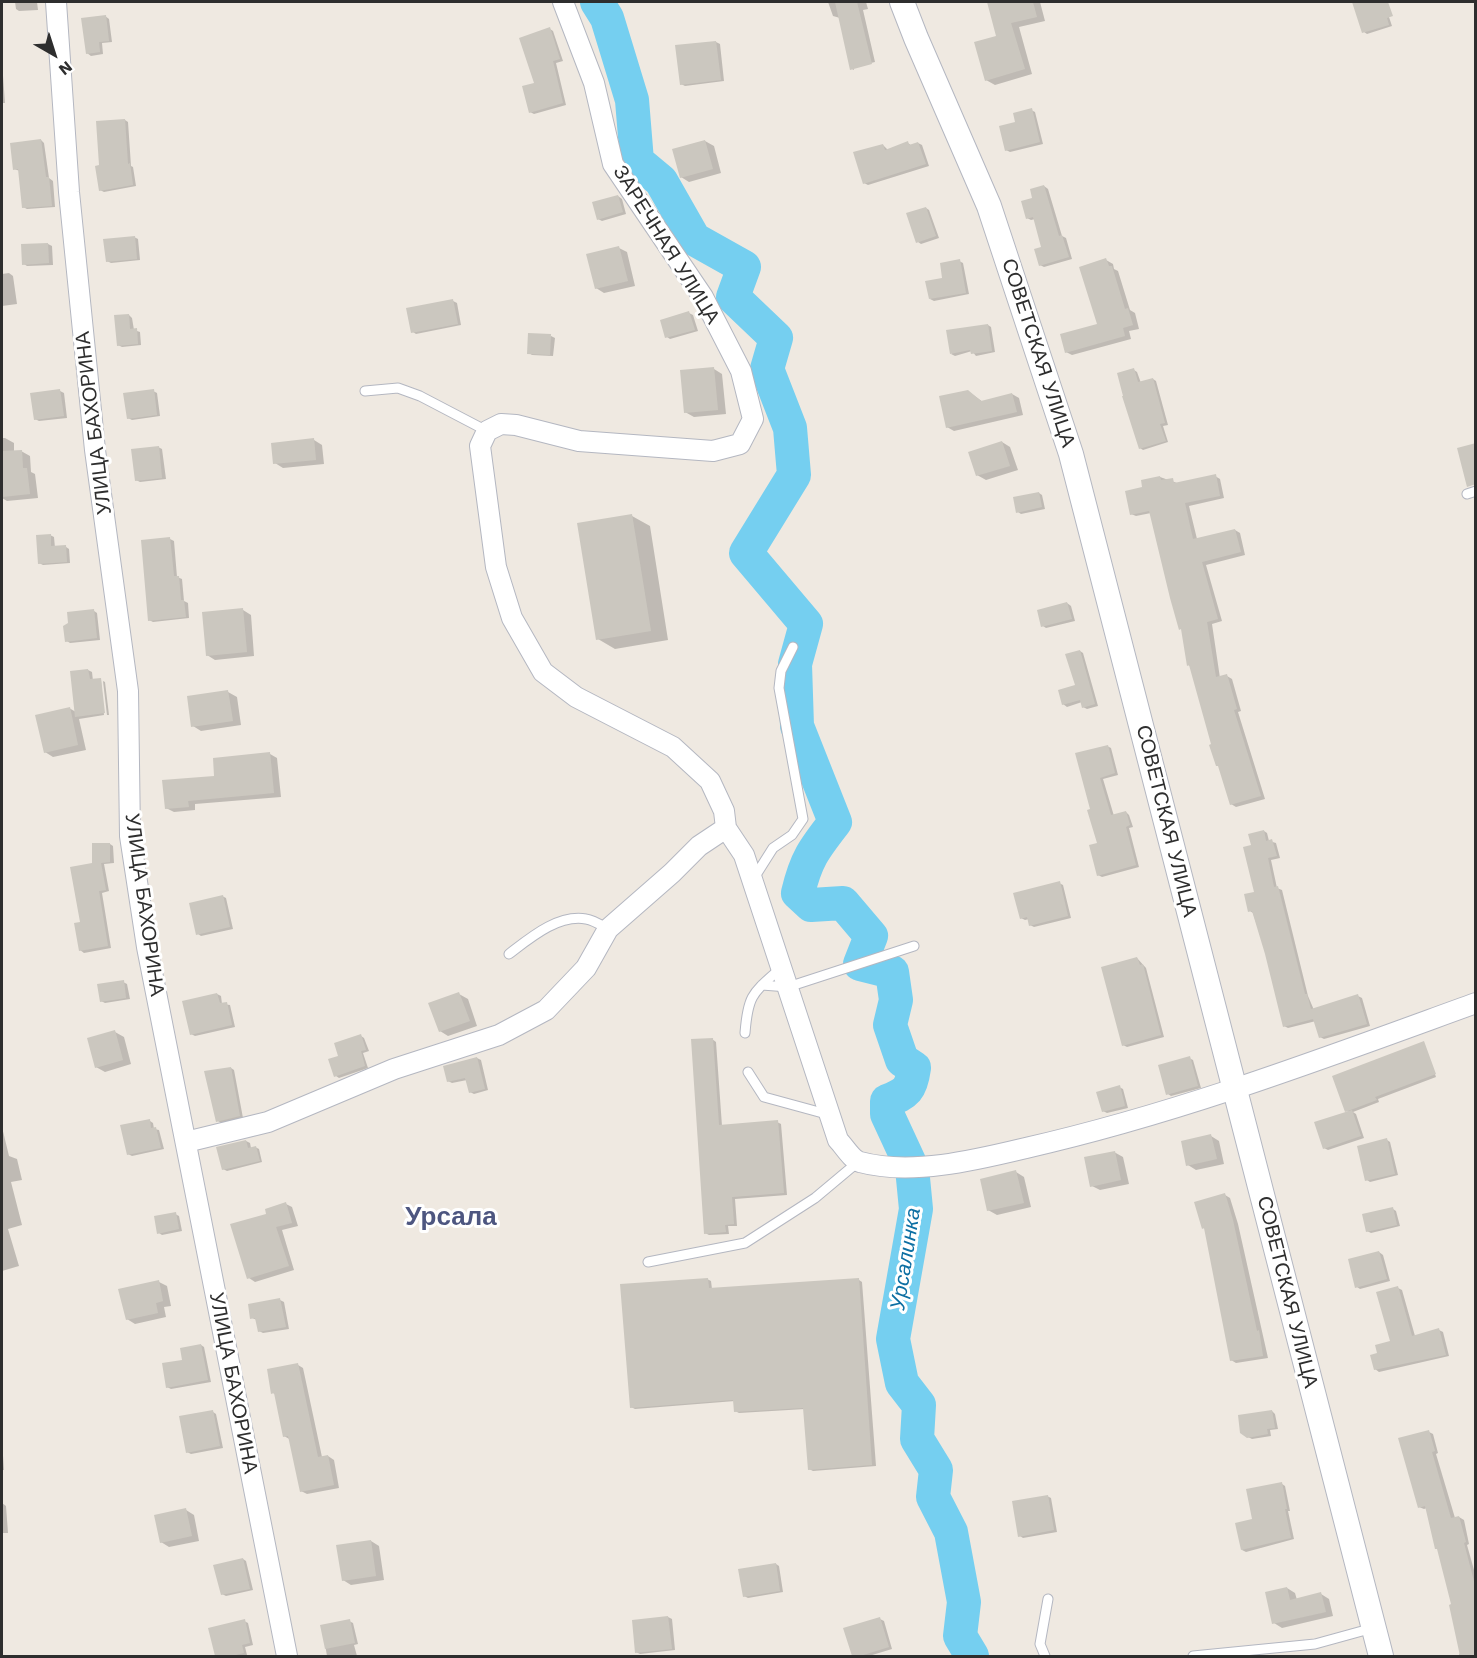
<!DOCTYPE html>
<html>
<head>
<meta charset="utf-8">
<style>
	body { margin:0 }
	#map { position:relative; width:1477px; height:1658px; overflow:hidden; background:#efe9e1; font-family:"Work Sans",sans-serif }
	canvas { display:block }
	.frame { position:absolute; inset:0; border:3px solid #2e2e2e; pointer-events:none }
	.north { position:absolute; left:24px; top:24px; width:60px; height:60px; -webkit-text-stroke:4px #fff; paint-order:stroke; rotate:141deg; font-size:16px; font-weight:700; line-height:24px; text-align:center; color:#2e2e2e }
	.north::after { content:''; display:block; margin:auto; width:21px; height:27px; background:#2e2e2e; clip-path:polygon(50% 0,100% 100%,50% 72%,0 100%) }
</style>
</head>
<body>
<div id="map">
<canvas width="1477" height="1658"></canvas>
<div class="frame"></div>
<div class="north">N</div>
</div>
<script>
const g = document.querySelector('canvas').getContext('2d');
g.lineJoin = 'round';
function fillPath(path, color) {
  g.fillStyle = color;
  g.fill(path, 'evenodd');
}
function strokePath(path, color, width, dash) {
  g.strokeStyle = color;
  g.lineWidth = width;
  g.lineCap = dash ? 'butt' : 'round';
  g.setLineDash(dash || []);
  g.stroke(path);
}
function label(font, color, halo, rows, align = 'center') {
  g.font = font + ' "Work Sans",sans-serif';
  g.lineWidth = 6;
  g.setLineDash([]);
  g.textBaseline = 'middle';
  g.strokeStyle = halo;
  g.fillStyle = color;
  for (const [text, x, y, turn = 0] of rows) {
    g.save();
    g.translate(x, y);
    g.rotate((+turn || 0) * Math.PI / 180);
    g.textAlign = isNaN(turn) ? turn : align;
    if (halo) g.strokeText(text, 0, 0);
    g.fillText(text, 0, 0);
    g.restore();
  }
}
const shadow = new Path2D(`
	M15,2h22l1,8 -19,1 -3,-2z
	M828,2h38l2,7 -5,1 12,52 -21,5v3l-2,-1 -12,-51 -7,-2z
	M989,2h51l5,19 -26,6 13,47 -37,11 -9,-5 12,-43z
	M1364,2h20l8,24 -25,8 -3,-2 -9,-27z
	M105,16l4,3 3,23 -10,1 1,11 -12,2 -4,-3z
	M550,29l3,2 10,30 -7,2 10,42 -32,9 -4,-2z
	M716,42l4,2 4,37 -39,5 -4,-2z
	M2,62l3,41h-3z
	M1031,110l4,2 8,32 -33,8 -4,-2z
	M125,120l3,2 3,44 2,1 3,19 -32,6 -4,-2v-24z
	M41,140l3,3 5,35 4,3 2,26 -28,2 -4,-2 -3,-36 -6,-2z
	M705,141l9,5 7,27 -32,9 -8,-5z
	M908,143l4,3 6,-3 4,2 7,21 -61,19 -4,-2 19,-38 5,5z
	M1044,186l4,3 14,47 4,2 6,21 -28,8 -4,-2 3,-17 -8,-29 -4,1 -4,-2 7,-19z
	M618,196l4,3 4,15 -24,7 -4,-2z
	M926,208l3,2 10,28 -18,6 -3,-2z
	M134,237l4,2 2,21 -29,3 -4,-2z
	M48,244l4,2 1,19 -26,1 -3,-2z
	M619,248l8,4 8,34 -31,7 -8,-5z
	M1106,260l7,4 1,5 4,2 12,39 5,3 4,16 -10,2 2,8 -59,16 -6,-3 33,-27z
	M959,261l4,2 6,31 -35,7 -4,-2z
	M9,273l4,3 4,28 -15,2v-32z
	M453,301l4,2 4,22 -45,9 -3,-2z
	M689,313l4,2 5,16 -28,8 -3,-2z
	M129,315l3,3 2,12 6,2 1,13 -19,2 -4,-2z
	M988,325l3,2 4,25 -19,4 -4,-5 -17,5 -4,-2z
	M551,336l4,2 -2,18 -21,-1 -3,-2z
	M714,369l8,5 4,40 -32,3 -9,-5z
	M1134,370l3,2 4,11 12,-4 3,2 12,44 -5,1 5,16 -25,8 -3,-2z
	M60,391l4,2 3,25 -28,3 -4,-2z
	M153,391l4,2 3,23 -28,4 -4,-2z
	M968,391l15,11 29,-8 7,4 4,17 -69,16 -7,-4z
	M2,438h3l9,5v9l7,-1 9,5 1,16 4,2 3,24 -31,3 -5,-3z
	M314,440l8,5 2,19 -41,4 -8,-5z
	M1002,442l8,5 8,23 -32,10 -9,-5z
	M158,447l4,2 4,30 -26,3 -4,-2z
	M1215,476l5,3 4,19 -35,8 8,33 38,-9 5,3 5,22 -39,10 16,56 -10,3 8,54 7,-2 5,3 9,32 -3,1 27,87 -29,8 -5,-3 -11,-37 -3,-2 -4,-20 -23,-79 -2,-1 -5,-35 -32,-117 -15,3 -5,-2 13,-25 16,-12 17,6z
	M1039,493l3,2 3,14 -24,5 -3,-2z
	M632,516l18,10 18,114 -53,9 -17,-10z
	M50,535l4,2 1,11 11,-1 3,2 1,14 -27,2 -4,-2z
	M170,539l4,2 3,36 5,2 2,22 4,2 1,15 -36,4 -4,-2z
	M1067,603l4,3 4,15 -29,7 -3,-2z
	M243,610l8,5 3,41 -39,4 -8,-5z
	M94,611l3,2 3,27 -30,3 -3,-2z
	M1080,651l3,2 15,53 -11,3 -4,-2 -1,-5 -15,5 -4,-3 14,-18z
	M88,670l4,2 1,9 8,-1 3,35 -25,4 7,31 -33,7 -8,-5 24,-44 7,4z
	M103,681l2,1 4,33h-2z
	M228,692l9,5 4,28 -40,6 -8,-5z
	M1107,746l4,2 7,27 -15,4 11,37 12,-4 3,3 4,12 -4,1 10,39 -37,10 -4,-2 1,-31 -7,-34z
	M270,754l7,4 4,39 -86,7v6l-21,2 -8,-4 50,-31z
	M1264,831l3,2 2,8 7,2 4,15 -9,2 6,28 5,2 26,106 6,14 44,-14 4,2 8,28 -46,13 -4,-2 -4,-16 -28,7 -4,-2 -18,-72 -13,-41 -3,-2 6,-18 -3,-47z
	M110,844l3,2 1,17 -10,1 5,27 -7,2 9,55 -27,5 -4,-3 2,-27 12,-59z
	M1059,883l4,2 8,33 -37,9 -4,-2 -1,-6 -4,1 -4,-2z
	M222,896l4,2 7,31 -32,7 -3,-2z
	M1137,958l9,10 18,69 -37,10 -4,-2z
	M123,982l4,2 3,15 -25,4 -4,-2z
	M217,994l4,2 1,8 8,1 5,22 -40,9 -4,-2z
	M459,994l9,5 9,27 -29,10 -8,-5z
	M115,1032l9,5 7,27 -26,8 -9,-5z
	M361,1036l3,2 5,13 -6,2 5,15 -29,10 -3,-2 4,-19z
	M712,1039l4,3 6,84 55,-4 4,2 6,71 -52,4 2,27h-9l1,8 -20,1 -4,-2z
	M1424,1043l12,34 -58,22 1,3 -26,10 3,2 8,24 -36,12 -4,-2 25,-36 -3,-1z
	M477,1058l4,2 7,30 -14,4 -4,-2 -3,-12 -15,3 -4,-2z
	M1189,1058l4,2 8,28 -30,8 -3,-2z
	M231,1068l3,2 9,48 -22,5 -3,-2z
	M1119,1087l4,2 5,19 -21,5 -4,-2z
	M150,1121l3,2 1,6 5,1 5,19 -32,7 -4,-2z
	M2,1127l7,29 8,3 5,21 -11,2 11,43 -14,4 11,37 -17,5z
	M1211,1136l8,5 5,23 -28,6 -8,-5z
	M1387,1140l3,2 8,33 -28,7 -3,-2z
	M246,1141l4,2 1,5 4,-1 4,2 3,13 -35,9 -4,-2z
	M1114,1152l9,5 6,27 -29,6 -8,-4z
	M1016,1172l8,5 7,30 -34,8 -9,-5z
	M1225,1195l5,3 8,26 30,134 -32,5 -5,-3 -25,-131 -3,-1z
	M286,1204l6,3 6,19 -16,4 12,40 -39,12 -6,-4 19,-63z
	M1393,1209l3,2 4,15 -29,7 -4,-2z
	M175,1214l4,2 3,15 -20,4 -3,-2z
	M1379,1252l4,3 7,26 -30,8 -3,-2z
	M707,1279l4,2 1,8 147,-9 3,2 14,184 -63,5 -4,-2 -4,-60 -66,4 -4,-2v-10l-100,8 -4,-2z
	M159,1282l8,4 4,20 -7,1 2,10 -31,7 -8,-5z
	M1398,1288l4,2 13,46 24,-6 4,2 6,24 -70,16 -4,-3 4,-15 13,-12z
	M280,1300l4,2 5,27 -26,4 -4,-2 -2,-11 -5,-2z
	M201,1345l3,2 7,35 -40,7 -4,-2 17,-26z
	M298,1365l5,3 19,89 6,-1 6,4 5,28 -32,6 -6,-3 -10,-51 -7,-4 -8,-41 -3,-2z
	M1272,1411l3,3 3,15 -8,1 1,6 -19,3 -4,-2z
	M213,1412l3,2 7,34 -32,6 -4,-2z
	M1429,1432l4,2 5,19 -2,1 19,64 4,-1 5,3 5,24 -2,1 9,32v79h-16l-1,-2 2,-1 -8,-47 -26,-98 -3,1 -5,-2z
	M2,1441l2,29h-2z
	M1282,1484l3,2 5,25h-2l6,28 -48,13 -4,-2 11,-30z
	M1047,1496l4,2 6,34 -34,6 -3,-2z
	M2,1503l4,3 2,27h-6z
	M186,1510l8,5 5,26 -30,6 -8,-5z
	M371,1541l8,5 5,34 -33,5 -8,-5z
	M243,1559l3,2 7,29 -27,6 -4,-2z
	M776,1564l3,2 4,26 -35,6 -4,-2z
	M1287,1588l8,5 2,7 24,-6 8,5 4,17 -51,12 -8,-5z
	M668,1617l4,2 3,31 -35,4 -4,-2z
	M880,1619l4,2 8,28 -23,7h-16l-8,-27z
	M244,1621l4,2 5,22 -8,2 2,8 -30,1 -7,-27z
	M349,1621l4,2 5,21 -4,1 3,11h-30l-5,-30z`);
const river = new Path2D(`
	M597,2l10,16 25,82 5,61 24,20 33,58 50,28 -11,30 43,41 -9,31 23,59 4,47 -48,78 60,71 -11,40 2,62 38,96c-21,27 -29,37 -37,71l13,12 32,-2 28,33 -11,28 32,8 4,28 -6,25 12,35 12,8c-3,22 -7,25 -27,33v13l25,54 4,41 -23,130 9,44 17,22 -2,34 19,31 -3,27 18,35 13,70 -4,34 12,20`);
const building = new Path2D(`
	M835,2h22l15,62 -22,6z
	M987,2h46l4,15 -26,6 14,46 -40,12 -11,-39 22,-6z
	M1352,2h36l5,14 -6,2 2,7 -27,8z
	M106,15l3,26 -10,1 1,10 -14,2 -5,-36z
	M550,27l10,32 -7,2 10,42 -34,10 -7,-27 12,-3 -15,-45z
	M716,41l5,39 -41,5 -5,-40z
	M1032,108l8,34 -35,9 -6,-25 16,-4 -2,-9z
	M125,119l3,45 2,-1 3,22 -34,6 -4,-25 4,-1 -3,-44z
	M41,139l5,38h3l3,29 -30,2 -4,-39 -5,1 -3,-27z
	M705,140l8,29 -33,9 -8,-29z
	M908,141l1,4 9,-3 8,22 -63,20 -10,-32 30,-8 2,6z
	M1044,185l15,51 3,-1 7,22 -30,9 -5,-17 7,-2 -8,-30 -7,2 -5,-18 11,-3 -2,-9z
	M618,195l5,17 -26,8 -5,-18z
	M926,207l10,29 -20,7 -10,-30z
	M135,236l2,23 -31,3 -3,-23z
	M48,243l1,20 -27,2 -1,-21z
	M619,246l9,35 -33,8 -9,-35z
	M1106,258l3,8h3l13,43 3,-1 5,17 -10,3 2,8 -60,17 -5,-19 37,-10 -18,-57z
	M960,259l6,34 -37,6 -4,-18 17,-3 -2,-15z
	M453,299l5,25 -47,9 -5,-25z
	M689,311l6,19 -30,8 -5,-18z
	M129,314l1,15 7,-1 1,16 -21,2 -3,-31z
	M988,324l4,27 -21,3 -1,-4 -20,4 -4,-24z
	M528,333l23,1 -1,21 -23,-1z
	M714,367l4,43 -34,3 -4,-43z
	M1134,368l4,14 15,-4 12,45 -5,1 6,17 -27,8 -17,-53h1l-6,-23z
	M60,389l4,27 -30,4 -4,-27z
	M154,389l3,26 -30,4 -4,-26z
	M968,390l13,11 31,-8 5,19 -71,16 -7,-32z
	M314,438l2,22 -43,4 -2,-21z
	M1002,441l8,25 -34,10 -8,-24z
	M1476,443v41l-9,3 -10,-39z
	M159,446l3,32 -27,3 -4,-32z
	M22,450l1,18h4l3,26 -28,3v-46z
	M1216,474l4,22 -35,7 8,36 42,-10 6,23 -39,10 16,57 -11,3 9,55 11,-3 10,35 -3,1 27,86 -31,9 -12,-39h-2l-7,-21 2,-1 -22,-79 -2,1 -6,-37 -2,1 -9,-32 -21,-87 -19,4 -5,-24 17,-4 -1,-7 19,-4 1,4 12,-2 1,5z
	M1039,492l3,15 -26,6 -3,-16z
	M632,514l19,117 -55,9 -19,-117z
	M51,534v12l15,-1 1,17 -29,2 -2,-29z
	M170,537l4,39h5l2,24h3l2,17 -38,4 -7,-81z
	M1067,602l5,17 -31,8 -4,-17z
	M243,608l4,44 -41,4 -4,-44z
	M94,609l3,29 -32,4 -2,-16 5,-3 -1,-11z
	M1080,650l15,54 -13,4 -2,-8 -18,5 -4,-15 17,-5 -10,-31z
	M88,669l2,10 11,-1 4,35 -30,4 -5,-46z
	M228,690l5,31 -42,6 -4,-31z
	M70,707l8,38 -34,8 -9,-38z
	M1108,745l7,28 -15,5 11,37 15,-4 4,14 -4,2 10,38 -39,11 -8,-31 8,-2 -10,-33 3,-1 -15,-56z
	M270,752l4,41 -86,8 1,6 -24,2 -3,-29 52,-4 -1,-18z
	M1264,830l2,11 6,-2 5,17 -9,2 6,29 4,-1 27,108h2l4,15 47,-15 9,30 -48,14 -6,-19 -30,8 -18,-73 -13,-43 -4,1 -4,-18 10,-2 -11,-45 8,-2 -3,-11z
	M92,843h18v19l-9,1 5,27 -7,1 9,55 -29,5 -5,-28 6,-1 -10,-55 22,-4z
	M1060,881l8,35 -39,10 -2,-9 -7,2 -7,-26z
	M223,895l7,32 -34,8 -7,-32z
	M1137,957l3,8 3,-1 18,71 -39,11 -21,-79z
	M124,980l2,18 -26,4 -3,-18z
	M459,992l11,29 -31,11 -11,-29z
	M217,993l3,10 7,-1 5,23 -42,10 -8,-34z
	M115,1030l8,30 -28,8 -8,-30z
	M361,1034l5,16 -5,1 4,15 -31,11 -6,-18 10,-3 -4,-13z
	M713,1038l6,87 59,-5 6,73 -52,4 2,27 -9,1 1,7 -22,2 -13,-195z
	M1424,1041l12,33 -61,23 2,3 -32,12 -13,-36z
	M1190,1056l8,30 -32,9 -8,-30z
	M477,1057l8,32 -16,4 -4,-15 -18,4 -4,-16z
	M231,1067l9,49 -24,6 -12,-51z
	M1120,1085l5,21 -23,6 -6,-20z
	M1352,1110l9,26 -38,13 -9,-27z
	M150,1119l1,9 5,-1 5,21 -34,7 -7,-30z
	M1211,1134l6,25 -31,7 -5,-25z
	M1387,1138l8,36 -30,7 -8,-35z
	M246,1140l2,8 8,-2 4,15 -38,9 -6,-23z
	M1115,1151l6,29 -31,7 -6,-30z
	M1016,1170l8,33 -37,8 -7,-32z
	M1225,1193l8,27 24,111 2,-1 4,26 -33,5 -26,-133 -2,1 -8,-27z
	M286,1202l6,21 -16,4 13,39 -42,13 -17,-55 36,-10 -1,-5z
	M1393,1207l4,18 -31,7 -4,-18z
	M176,1212l3,17 -22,5 -3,-18z
	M1379,1251l8,28 -32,9 -7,-29z
	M708,1278l1,10 150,-10 13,187 -64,5 -5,-62 -69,4 -1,-12 -103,8 -10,-124z
	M159,1280l4,21 -7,2 2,10 -32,7 -8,-31z
	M1398,1286l14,50 27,-8 7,27 -72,15 -4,-15 7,-2 -2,-8 15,-4 -14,-49z
	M280,1298l6,29 -28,5 -3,-14 -5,1 -2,-15z
	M201,1344l7,36 -42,8 -4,-25 20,-3 -2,-12z
	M298,1363l20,94 10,-2 6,30 -34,7 -12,-56 -5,1 -9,-44 -3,1 -4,-25z
	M213,1410l7,36 -34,7 -7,-37z
	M1272,1410l3,18 -8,1 1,5 -21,4 -7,-5 -2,-18z
	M1429,1430l6,21 -3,1 19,66 8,-2 7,26 -2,1 12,46v67h-16l-11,-51 2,-1 -14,-55h-2l-10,-43 -7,2 -20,-70z
	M1282,1482l5,27h-2l6,29 -50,12 -6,-27 17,-4 -6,-30z
	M1048,1495l6,35 -36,7 -6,-36z
	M186,1508l6,28 -32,7 -6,-28z
	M371,1540l5,36 -34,5 -6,-36z
	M243,1558l7,31 -29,6 -8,-30z
	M776,1563l4,28 -37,6 -5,-28z
	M1287,1587l3,13 31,-8 5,20 -54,12 -7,-32z
	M668,1616l4,33 -37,4 -3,-33z
	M880,1617l9,30 -29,9h-8l-9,-28z
	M245,1619l5,24 -8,2 2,8 -13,3h-16l-7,-28z
	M350,1619l5,24 -30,6 -5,-24z`);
const service = new Path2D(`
	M365,391l33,-3 22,8 67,35
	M1467,494l9,-3
	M754,878l19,-30 19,-13 11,-16 -24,-131 2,-17 12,-24
	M509,954c21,-16 49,-40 77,-35 7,1 15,6 22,10
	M762,985l26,2 126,-41
	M745,1033c3,-39 8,-40 36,-65
	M748,1072l16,25 66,18
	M648,1262l97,-19 70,-45 43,-36
	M1045,1656l-5,-12 8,-45
	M1193,1656l122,-12 58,-16`);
const minor = new Path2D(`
	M56,2l13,190 26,258 33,241 2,145 17,111 140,709
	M563,2l31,81 19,81 90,133 38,74 12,48 -13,25 -27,7 -134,-10 -63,-16 -15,-1 -14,7 -7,15 16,121 16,51 31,54 33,25 97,50 37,34 14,30 2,17
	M186,1142l82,-20 126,-53 105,-34 47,-25 40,-42 22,-39 64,-56 27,-27 27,-18 18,27 94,285c6,6 14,20 22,22 51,14 116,-2 166,-14 154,-35 301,-91 450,-145`);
const tertiary = new Path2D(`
	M902,2l14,36 73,168 82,248 310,1202`);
const streetNames = [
	["ЗАРЕЧНАЯ УЛИЦА",666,245,58],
	["СОВЕТСКАЯ УЛИЦА",1038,353,72],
	["УЛИЦА БАХОРИНА",94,423,-97],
	["СОВЕТСКАЯ УЛИЦА",1166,821,76],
	["УЛИЦА БАХОРИНА",144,905,82],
	["СОВЕТСКАЯ УЛИЦА",1287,1292,76],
	["УЛИЦА БАХОРИНА",233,1383,79]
];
const waterNames = [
	["Урсалинка",906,1259,-81]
];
const districtNames = [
	["Урсала",451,1217]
];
fillPath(shadow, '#0003');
strokePath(river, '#75cff0', 34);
fillPath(building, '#cbc7bf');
strokePath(service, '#b4b7c1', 11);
strokePath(minor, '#b4b7c1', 22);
strokePath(tertiary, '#b4b7c1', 26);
strokePath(service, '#fff', 9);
strokePath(minor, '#fff', 20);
strokePath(tertiary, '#fff', 24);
label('20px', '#2e2e2e', '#fff', streetNames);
label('italic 21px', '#0d6fa3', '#fff', waterNames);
label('bold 26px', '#4d5680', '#fff', districtNames);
</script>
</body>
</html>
